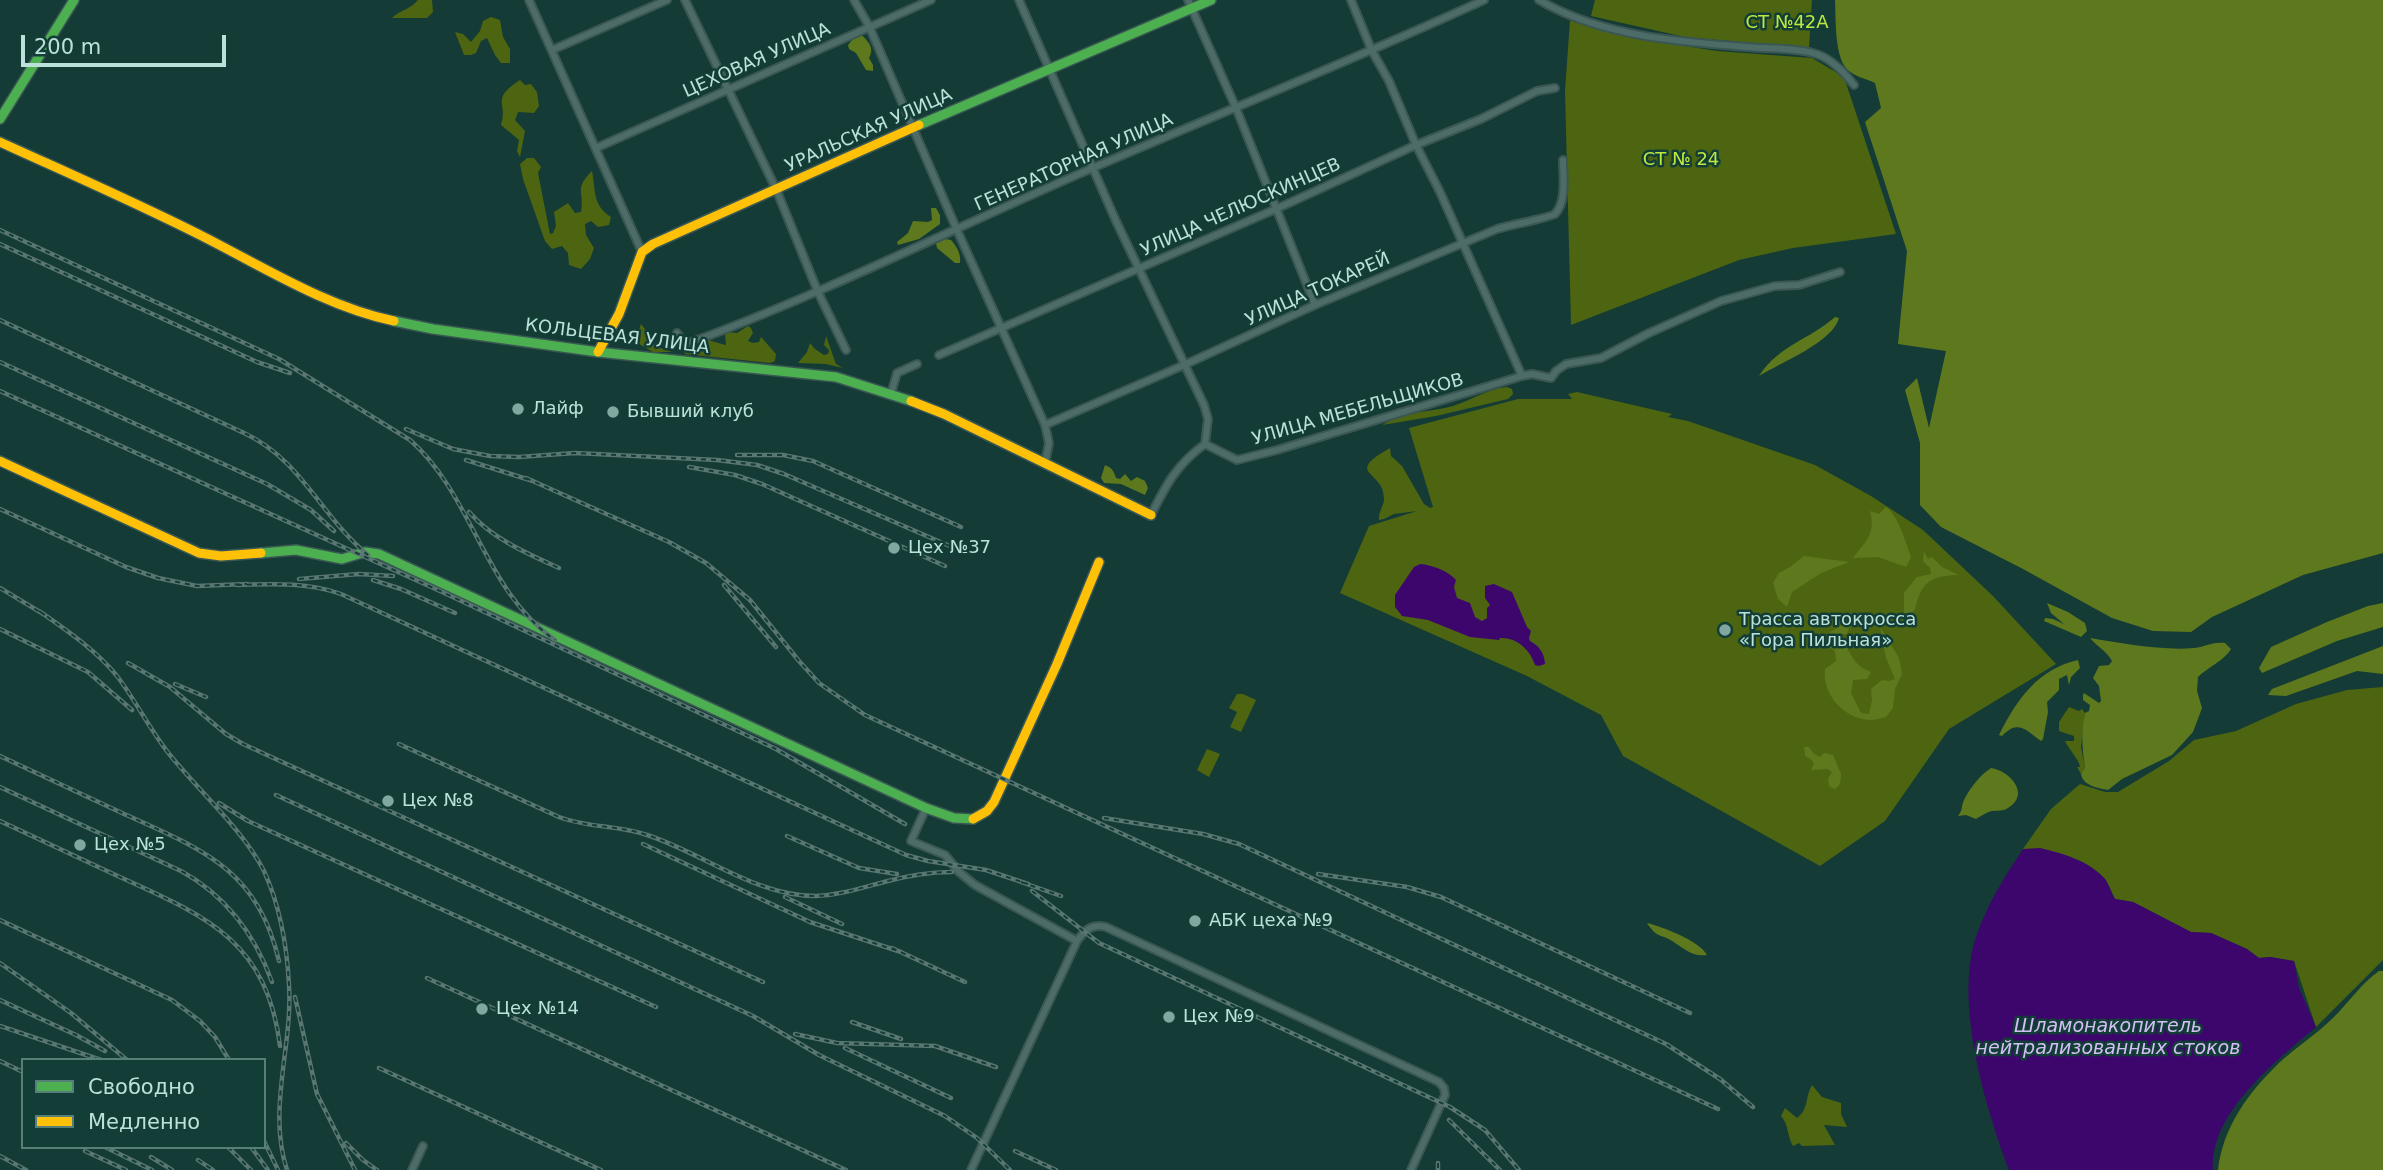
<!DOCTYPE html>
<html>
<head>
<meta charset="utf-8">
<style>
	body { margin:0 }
	#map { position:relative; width:2383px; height:1170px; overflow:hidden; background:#143b36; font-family:"DejaVu Sans",sans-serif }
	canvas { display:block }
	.legend { position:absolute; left:21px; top:1058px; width:245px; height:91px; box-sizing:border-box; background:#123e37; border:2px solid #567f78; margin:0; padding:9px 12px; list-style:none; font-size:21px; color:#bce1da }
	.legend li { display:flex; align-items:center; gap:14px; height:35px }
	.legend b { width:35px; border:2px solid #567f78 }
	.scale { position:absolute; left:21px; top:35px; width:205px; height:32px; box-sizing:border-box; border:4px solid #bce1da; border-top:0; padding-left:9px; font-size:21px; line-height:24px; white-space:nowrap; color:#bce1da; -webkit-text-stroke:5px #123e37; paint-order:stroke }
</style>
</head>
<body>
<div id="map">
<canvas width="2383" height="1170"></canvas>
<ul class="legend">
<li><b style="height:9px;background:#4caf50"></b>Свободно</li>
<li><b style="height:9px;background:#ffc107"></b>Медленно</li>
</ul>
<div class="scale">200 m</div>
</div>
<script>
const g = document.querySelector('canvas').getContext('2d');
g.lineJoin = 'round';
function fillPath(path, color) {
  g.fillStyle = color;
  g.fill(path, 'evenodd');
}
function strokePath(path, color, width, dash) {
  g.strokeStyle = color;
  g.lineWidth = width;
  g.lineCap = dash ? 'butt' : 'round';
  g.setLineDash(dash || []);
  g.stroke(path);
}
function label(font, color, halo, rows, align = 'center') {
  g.font = font + ' "DejaVu Sans",sans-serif';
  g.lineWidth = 5;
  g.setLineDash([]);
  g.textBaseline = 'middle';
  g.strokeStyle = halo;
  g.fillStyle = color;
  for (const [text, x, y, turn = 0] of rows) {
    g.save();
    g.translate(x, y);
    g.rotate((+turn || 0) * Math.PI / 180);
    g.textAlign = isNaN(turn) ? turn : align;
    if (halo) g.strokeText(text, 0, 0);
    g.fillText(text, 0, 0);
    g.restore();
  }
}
const green = new Path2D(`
	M418,0h14l1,12 -6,6h-35c8,-8 19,-9 26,-18z
	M1595,0h217l-3,48 -124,-11 -94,-21z
	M491,17l9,3 3,17 7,12v14h-9l-6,-8 -8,-17 -6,3 -5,12 -5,2h-7l-9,-23 8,2 8,8 9,-11 3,-10z
	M1570,20l64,18 83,13 95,7 32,19 52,157 -103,14 -54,12 -168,65 -6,-234z
	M520,80l5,5 6,-1 6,8 2,14 -5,7 -16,-1 -3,8 10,11 -5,26 -3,-6 2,-11 -18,-15c8,-22 -12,-25 19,-45z
	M527,158h7l7,9 -3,6 12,61 3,-1 3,-7 -2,-14 14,-9 7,10 6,-1c4,-21 -8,-22 11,-41 4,19 0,34 19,46l-2,8 -11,2 -7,-6 -6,3 1,11 8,13 -4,11 -9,10 -12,-4 -1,-12 -6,-7 -10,3 -7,-8 -22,-62 -3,-15z
	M641,324c16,19 0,18 31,28h-19l-19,-11 -2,-2 5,-4z
	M748,326l3,2 2,5 -5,8 5,2 6,-1 2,-5 15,17 -1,7 -5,2 -85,-9 -3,-8c12,-13 29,-5 44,-1l-1,-11 2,-2 10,1z
	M826,336l10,28 7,4 -17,-4 -28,-1 9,-11 3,-9 5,6 9,6 4,-1 1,-4 -5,-5z
	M1507,387l5,2 1,5 -5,5 -72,17 -54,9c20,-12 41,-13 63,-17 21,-4 40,-19 62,-21z
	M1577,392l95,22 -4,3 20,4 127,44 56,31 52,34 70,66 63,68 -107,65 -64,92 -65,45 -197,-110 -22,-41 -74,-39 -187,-83 29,-67 48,-15 -23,3 -10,5 -5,1c-1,-8 5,-14 5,-21 1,-29 -42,-24 6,-51l1,8 11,10 22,38 6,4 3,-1 -24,-79 109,-29h54l-4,-5z
	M2383,687v273l-67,67 -22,-66 -24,-4 -11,1 -12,-9 -36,-16 -20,-1 -58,-30 -18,-3c-3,-6 -6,-15 -10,-20 -21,-21 -53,-31 -82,-30l28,-40 29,-25 25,8h13l51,-31 25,-21 42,-9 60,-27 51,-14z
	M1237,694h6l13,6 -15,32 -11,-5 7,-15 -8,-4z
	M2069,707l10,4 3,-2 3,4 -4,34 4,20 -4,7 -4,-7h3c-1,-8 -11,-17 -15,-26h9v-5l-15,-5v-9z
	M1207,749l13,5 -11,23 -12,-7z
	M1812,1085l10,12 19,6v11l6,13 -23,-2 11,20 -33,1 -3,-3 -6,3c-6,-10 -4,-21 -12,-30l4,-8 12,10c12,-9 8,-21 15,-33z`);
const forest = new Path2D(`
	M1835,0h548v553l-80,22 -91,42 -21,15 -38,-1 -41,-13 -89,-49 -82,-42 -21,-22v-62l-15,-53 12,-12 12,50 17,-77 -48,-7 9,-93 -42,-129 16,-14 -6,-25c-8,-4 -19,-6 -26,-12 -15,-11 -13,-53 -14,-71z
	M857,34h4c7,8 14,13 8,24l4,7v6l-7,-1 -10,-17 -7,-4 -1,-4z
	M931,208h5l4,7v9l-21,15 -21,6 -1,-3 11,-9 5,-12 15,1 4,-2z
	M945,239l6,1c6,7 10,13 9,23h-5l-18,-15 -1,-5z
	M1835,317l4,1c-6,24 -59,45 -80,58 20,-31 50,-36 76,-59z
	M1105,465c7,3 9,6 11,13l4,1 5,-5 6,7 6,-4 8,4 3,7 -3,7 -24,-11 -17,-1 -3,-5z
	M1886,507c12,8 20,36 25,50l-5,10 -28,-10 -25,1c13,-17 23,-24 17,-47l9,3z
	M1924,552l4,7 4,-2 10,10 17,8c-28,1 -38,6 -44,35l-11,7v-24l13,-16 14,-3 -1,-6 -7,-7z
	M1804,556l45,6 -28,11 -29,19 -5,15 -9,-8 -5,-16 6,-10 11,-6z
	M2047,603l21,9 17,11 2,8 -6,6 -37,-16 1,-3 8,1 11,5 -13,-11z
	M2383,603v24l-46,14 -75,32 -3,-5 12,-21 56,-25 41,-16z
	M1844,624l5,4 -2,6h-9l-3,8 11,4c7,13 11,21 25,26l-4,7 -14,1 -2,13 10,20 8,1 3,-14 -1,-11 11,-9 7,1 6,-2 -9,-21 -6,-31 19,31 3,16 -7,15 -2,19 -7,9c-5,1 -12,3 -17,3 -26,-2 -47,-26 -44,-51l11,-8 -1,-10 -8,-6 3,-13z
	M2090,638c31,5 73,13 104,10 13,-1 15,-6 31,-5l6,6c-5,10 -24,19 -33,28l-1,14 5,17 -9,24 -21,23 -50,24 -14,11c-10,-2 -25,-4 -27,-16l4,-7c-3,-20 -4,-34 0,-54l4,-2 1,-6 -7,-5v-5l1,-2 15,10 2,-2 -2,-15 -6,-8 6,-12 10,-1 3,-4c-6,-11 -15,-14 -22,-23z
	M2383,646v28l-26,-3 -71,25 -18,-1 4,-6z
	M2078,660l2,8 -9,9 -2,8 -2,-10 -8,4v11l-12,12 1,10 -5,27 -2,2c-15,-11 -23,-22 -39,-5l-3,-1c18,-36 39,-66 79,-75z
	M1804,747h5l5,7 6,3 4,-4 9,2 8,19 -1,10 -5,5 -6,-3 -1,-7 4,-7 -4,-3 -17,1 3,-6 -3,-5 -6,-3z
	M1991,768c19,3 40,26 17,40 -6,4 -10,2 -16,3 -6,1 -12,6 -16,8l-10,-4 -8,1c5,-6 3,-10 6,-16 6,-12 16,-25 27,-32z
	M1647,923c16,4 53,18 60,32 -14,2 -21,-5 -32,-12 -13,-10 -17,-3 -28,-20z
	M2379,971h4v199h-165c5,-43 30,-77 61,-107 17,-16 38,-29 54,-45 16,-16 28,-34 46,-47z`);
const water = new Path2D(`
	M1420,564c13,1 28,7 36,16l-2,7 3,11 13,5 5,14 7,4 5,-3v-10l3,-3 -5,-7v-12l9,-2 18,8 15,35 4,4 -2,7 1,3c9,5 14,11 15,23l-6,2 -4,-1c-5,-16 -19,-28 -35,-27l-1,2 -29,-3 -42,-17 -26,-4 -7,-9v-12l19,-28z
	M2040,848c21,5 50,13 65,31 4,6 6,14 10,20l18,3 58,30 20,1 36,16 12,9 11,-1 24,4 5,27 17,39c-39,33 -107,86 -103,143h-204c-24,-64 -56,-170 -32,-236 11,-31 28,-58 46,-85z`);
const street = new Path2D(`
	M529,0l113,252
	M685,0l91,189 42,103 28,58
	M854,0l15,26 88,204 88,195 4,18 -4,20
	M1019,0l97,221 88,184 4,14 -3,25
	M1188,0l48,108 79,197
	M1351,0l21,51 17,30 27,64 24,47 82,184
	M1539,0c61,36 140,42 209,47 20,2 46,1 65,6 17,4 31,19 41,32
	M552,50l115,-50
	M596,148l335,-148
	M677,333l6,8 9,1c138,-51 268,-117 403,-175 130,-56 261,-108 389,-167
	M939,355l337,-146 140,-64 65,-26 56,-28 18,-3
	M891,394l6,-21 20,-9
	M1045,425l139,-60 131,-60 182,-76c9,-3 55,-12 58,-15 12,-12 8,-39 8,-54
	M1205,444l32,16 40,-10 245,-74 10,-2 19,4 5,-7 10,-7 35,-6 48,-25 72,-32 54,-15 24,-1 41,-13
	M1151,515c15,-30 26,-51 54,-71
	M926,808l-15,33 34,14 14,17 16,13 102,56
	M412,1170l11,-24
	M971,1170l106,-229c8,-11 15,-18 29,-14l333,155 5,6 1,7 -34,75`);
const fast = new Path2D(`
	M0,119l74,-119
	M919,125l292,-125
	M394,321l39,8 165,23 238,25 75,24
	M261,553l35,-3 46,9 23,-7 14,2 547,254 28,10 19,1`);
const slow = new Path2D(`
	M0,142c68,31 137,61 204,95 61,31 123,70 190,84
	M598,352l21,-38 23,-62 11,-8 266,-119
	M911,401l33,13 207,101
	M0,461l199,92 22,3 40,-3
	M973,819l14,-8 7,-9 63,-138 42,-102`);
const rail = new Path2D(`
	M0,230l279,129 131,81c63,55 74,151 145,200
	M0,244l257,118 33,11
	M0,320l244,113c58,27 77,84 124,122
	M0,362l267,122 44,26 23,21
	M0,391l440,200 336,158 129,75
	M406,429l47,20 37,7 29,1 56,-4 142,7 40,5 27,9 168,73
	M737,455h46l30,6 148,66
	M466,460l67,21
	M689,467l46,8 27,9 183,82
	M526,478l143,64 37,21 44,37 49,61 20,22 46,32 853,394
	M0,509l126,58 32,11 39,8 50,-2
	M469,512c24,27 57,41 90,56
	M299,579l60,-5 34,2
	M373,580l28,9 54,24
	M237,585c35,-1 70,-3 104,9l565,261 22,6 58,9 42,14
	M724,585l52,62
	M0,588l45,27
	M39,611c27,19 57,39 78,65 19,25 33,54 53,79 29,36 73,75 94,116 16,35 23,76 25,114 4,61 -22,124 -2,185
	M0,629l88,43 44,38
	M128,663l42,24 56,47 17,10 520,238
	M175,684l31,13
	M399,744l160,73c29,11 59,8 88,18 56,18 108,61 169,61 24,-1 45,-8 68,-14 22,-6 46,-10 68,-10
	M0,756c41,19 82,38 122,57 79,36 135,55 157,148
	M0,787l181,84c44,24 74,64 91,111
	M276,795l477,221 66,39 126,61 32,22 33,32
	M219,803l29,18 408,186
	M1104,818l99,16 36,10 427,200 54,35 33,28
	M0,821c41,19 81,38 122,57 86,39 145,64 158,168
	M787,836l72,32 38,6
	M643,844l167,78 91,30
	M1318,874l89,13 34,10 249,116
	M1021,882l40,14
	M1032,891l67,52 351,164 35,23 34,40
	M785,897l57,27
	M0,920l172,80 28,21 15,16 14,23
	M892,948l73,34
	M0,963l71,50 56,47
	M427,978l419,192
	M295,997l22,97 38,76
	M0,1000l76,35 29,16
	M852,1022l49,17
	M0,1026l101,34
	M795,1034l42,9 98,3 61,21
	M845,1048l106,50
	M0,1061l23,11
	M379,1068l222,102
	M1449,1120l51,50
	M264,1141l14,29
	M346,1143l17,17 14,10
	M105,1147l47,23
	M228,1147l23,23
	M251,1147l17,23
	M85,1151l41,19
	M1015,1151l41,19
	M0,1156l26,14
	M151,1157l21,13
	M198,1160l15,10
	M1438,1163v7`);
const markers = [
	[518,409,7,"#81a7a1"],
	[613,412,7,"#81a7a1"],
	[894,548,7,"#81a7a1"],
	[1725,630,7,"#81a7a1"],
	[388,801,7,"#81a7a1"],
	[80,845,7,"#81a7a1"],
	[1195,921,7,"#81a7a1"],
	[482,1009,7,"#81a7a1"],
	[1169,1017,7,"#81a7a1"]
];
const parkNames = [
	["СТ №42А",1787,23],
	["СТ № 24",1681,160]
];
const streetNames = [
	["ЦЕХОВАЯ УЛИЦА",757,61,-24],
	["УРАЛЬСКАЯ УЛИЦА",869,131,-24],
	["ГЕНЕРАТОРНАЯ УЛИЦА",1074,163,-24],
	["УЛИЦА ЧЕЛЮСКИНЦЕВ",1241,208,-24],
	["УЛИЦА ТОКАРЕЙ",1318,290,-24],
	["КОЛЬЦЕВАЯ УЛИЦА",617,337,7],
	["УЛИЦА МЕБЕЛЬЩИКОВ",1358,410,-16]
];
const poiNames = [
	["Лайф",532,409],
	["Бывший клуб",627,412],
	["Цех №37",908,548],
	["Трасса автокросса",1739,620],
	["«Гора Пильная»",1739,641],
	["Цех №8",402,801],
	["Цех №5",94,845],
	["АБК цеха №9",1209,921],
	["Цех №14",496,1009],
	["Цех №9",1183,1017]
];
const waterNames = [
	["Шламонакопитель",2108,1027],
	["нейтрализованных стоков",2108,1049]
];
fillPath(green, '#4d6510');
fillPath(forest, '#5e791d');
fillPath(water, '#3d066c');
strokePath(street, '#3a5753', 10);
strokePath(fast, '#3a5753', 12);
strokePath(slow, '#3a5753', 12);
strokePath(street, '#4e6c67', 6);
strokePath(fast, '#4caf50', 9);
strokePath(slow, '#ffc107', 9);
strokePath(rail, '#5a7672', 4.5);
strokePath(rail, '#123e37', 2, [5]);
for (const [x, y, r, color] of markers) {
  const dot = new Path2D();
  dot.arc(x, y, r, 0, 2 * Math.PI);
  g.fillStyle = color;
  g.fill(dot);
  strokePath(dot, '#123e37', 2.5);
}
label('18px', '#bfe83e', '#123e37', parkNames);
label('18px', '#bce1da', '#123e37', streetNames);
label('18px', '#bce1da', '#123e37', poiNames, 'left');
label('italic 19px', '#d4bff5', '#123e37', waterNames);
</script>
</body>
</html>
